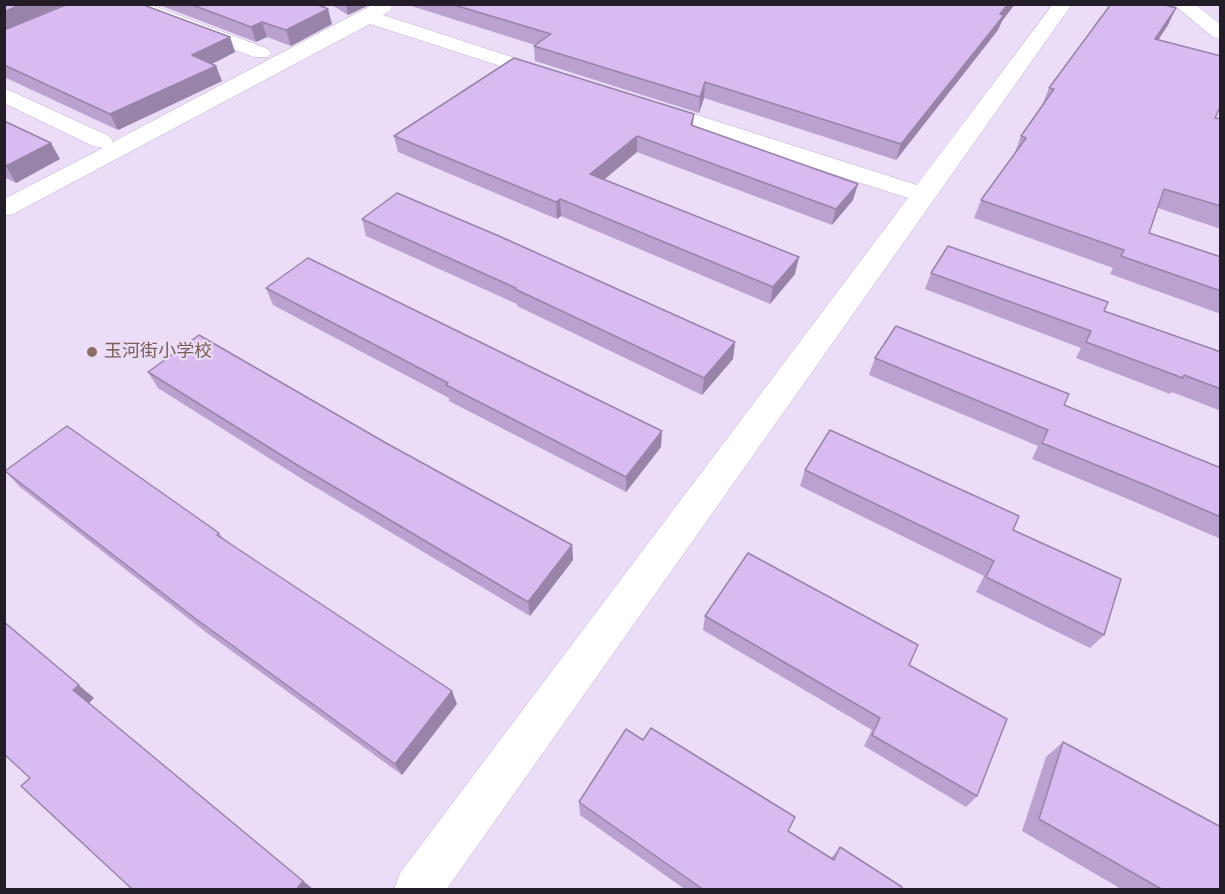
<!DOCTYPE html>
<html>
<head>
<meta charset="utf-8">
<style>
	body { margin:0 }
	#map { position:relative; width:1225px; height:894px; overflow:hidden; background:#ebdcf8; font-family:Manrope,sans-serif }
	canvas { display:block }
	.frame { position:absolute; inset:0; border:6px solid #221d27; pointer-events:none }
</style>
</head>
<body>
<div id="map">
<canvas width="1225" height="894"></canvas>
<div class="frame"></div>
</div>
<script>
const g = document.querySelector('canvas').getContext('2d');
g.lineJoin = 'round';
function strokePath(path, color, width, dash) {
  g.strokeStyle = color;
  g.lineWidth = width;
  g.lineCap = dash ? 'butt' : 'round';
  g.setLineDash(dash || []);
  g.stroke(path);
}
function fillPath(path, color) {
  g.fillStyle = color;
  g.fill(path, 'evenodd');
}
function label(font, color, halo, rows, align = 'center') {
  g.font = font + ' Manrope,"Noto Sans SC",sans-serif';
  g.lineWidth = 4.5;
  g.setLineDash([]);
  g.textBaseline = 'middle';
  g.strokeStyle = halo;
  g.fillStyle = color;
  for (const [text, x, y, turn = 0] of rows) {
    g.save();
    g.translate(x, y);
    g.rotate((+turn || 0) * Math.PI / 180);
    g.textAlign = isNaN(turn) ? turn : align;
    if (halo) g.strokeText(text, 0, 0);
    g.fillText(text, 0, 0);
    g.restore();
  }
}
const minor = new Path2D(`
	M121,4h28l119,45 3,4 -3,4h-14l-131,-49z
	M374,4h18l-1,6 -8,5 175,57 4,4 -4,4 -7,2 -7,-2 -174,-56 -357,190 -9,2v-17l99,-51 -10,-2 -89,-43v-15l105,48 4,5 -2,2z
	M1053,4h19l-626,886h-52l6,-17 508,-675 -265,-85 -3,-5 3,-5 8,-2 8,2 258,82z`);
const major = new Path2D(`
	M1173,4h22l25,20v15l-7,-2z`);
const wall = new Path2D(`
	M4,4h61l-36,16 201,17 5,15 -23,12 4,2 6,15 -104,49 -114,-53z
	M157,4h159l16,20 -41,22 -24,-9 -11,5z
	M330,4h41l-23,11z
	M405,4h610l-13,17 -4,9 -102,130 -192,-62 -5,15 -164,-52 -1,-15 1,-1z
	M1168,25l-10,15 57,78 6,1v110l-63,-21 -9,25 72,24v57l-111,-40 3,-6 -139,-50 7,-18 33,-45 7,-19 22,-31h-1l7,-17z
	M694,114l-1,12 160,74 -21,25 -195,-73 -33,28 191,94 -25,30 -209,-88 -4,3 -159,-67 -4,-16z
	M4,121l56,38 -44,24 -12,-6z
	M362,219l373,123 -2,17 -31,36 -185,-89v-2l-151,-68z
	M931,273l173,38 117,41v59l-49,-19 -2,2 -94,-36 5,-10 -156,-59z
	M266,288l395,159 -35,45 -177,-91v-3l-176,-93z
	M875,358l189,47 157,63v71l-86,-37 -103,-43 6,-13 -169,-71z
	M148,372l238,71 186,102 1,15 -43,56 -228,-137 -144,-91z
	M805,470l208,60 91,105 -14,13 -114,-56 8,-16 -184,-90z
	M5,471l214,62 4,5 234,166 -55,71 -195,-142 -187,-146z
	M705,616l204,49 68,131 -11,11 -102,-61 8,-16 -169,-100z
	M1063,742l158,148h-98l-101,-59 24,-74z
	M579,802l209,29 43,27 9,-11 61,43h-215l-106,-75z`);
const shadedWall = new Path2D(`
	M22,4h43l-61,26v-18z
	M346,4h25l-23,11z
	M1008,4h7l-13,17 -4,9 -102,130 5,-16z
	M1176,8l-8,17 -21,32 8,-18z
	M328,9l4,15 -41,22 -5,-16z
	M262,22l5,15 -11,5 -5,-15z
	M230,37l5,15 -37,19 -6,-16z
	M216,66l6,15 -104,49 -8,-16z
	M705,82l-1,16 -5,15 1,-16z
	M637,136v16l-47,39v-17z
	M51,143l9,16 -44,24 -10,-17z
	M858,184l-5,16 -21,25 4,-16z
	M560,199l1,17 -4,3 -1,-17z
	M799,257l-4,17 -25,30 3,-17z
	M735,342l-2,17 -31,36 2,-17z
	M662,431l-1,16 -35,45v-15z
	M572,545l1,15 -43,56 -2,-14z
	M4,622l90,76 -5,5 224,186v1h-17l-223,-200z
	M452,691l5,13 -55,71 -7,-11z`);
const building = new Path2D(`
	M4,4h18l-18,8z
	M68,4h73l89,33 -38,18 24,11 -106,48 -106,-49v-35z
	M190,4h126l12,5 -42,21 -24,-8 -11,5z
	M451,4h557l-8,10 4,1 -103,129 -196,-62 -5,15 -166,-51 17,-12z
	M1111,4h50l15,4 -21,31 66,17v49l-6,13 6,1v87l-57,-17 -15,44 72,24v34l-100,-35 3,-6 -143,-50 45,-62 -5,-2 33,-47 -5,-1z
	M514,58l180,56 -3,11 167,59 -22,25 -199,-73 -47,38 209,83 -26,30 -213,-88 -4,3 -162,-66z
	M4,121l47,22 -45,23h-2z
	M397,193l102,43 236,106 -31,36 -189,-89 1,-1 -154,-69z
	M948,246l160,56 -4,9 117,41v37l-37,-14 -1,3 -97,-36 5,-11 -160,-58z
	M308,258l354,173 -36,46 -180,-92 2,-2 -182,-95z
	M896,326l173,68 -5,11 157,63v49l-73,-31 -106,-43 6,-13 -173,-72z
	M199,335l187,108 186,102 -44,57 -234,-139 -146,-91z
	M67,426l152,107 -2,2 235,156 -57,73 -199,-145 -191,-148z
	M830,430l189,86 -6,14 108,49 -17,56 -118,-58 8,-16 -189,-91z
	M748,553l170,92 -9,20 98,54 -30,77 -105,-61 8,-17 -175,-102z
	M4,622l75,63 -6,5 230,191 -7,9h-163l-112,-104 9,-8 -26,-24z
	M651,728l144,89 -7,14 46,29 6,-13 62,40 -1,3h-197l-125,-88 47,-73 17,11z
	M1063,742l158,85v63h-58l-124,-71z`);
const markers = [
	[92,352,6,"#8d6e63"]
];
const educationNames = [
	["玉河街小学校",104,352]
];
strokePath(minor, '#c2b4ce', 1);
strokePath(major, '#c2b4ce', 1);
fillPath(minor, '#fff');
fillPath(major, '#fff');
fillPath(wall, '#bba1cf');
fillPath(shadedWall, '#9883a9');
fillPath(building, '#d9bbf1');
strokePath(building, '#9883a9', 1.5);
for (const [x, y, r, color] of markers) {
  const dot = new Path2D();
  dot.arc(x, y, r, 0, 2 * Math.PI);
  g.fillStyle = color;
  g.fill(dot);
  strokePath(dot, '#ebdcf8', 2);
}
label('18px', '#785e54', '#ebdcf8', educationNames, 'left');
</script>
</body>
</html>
